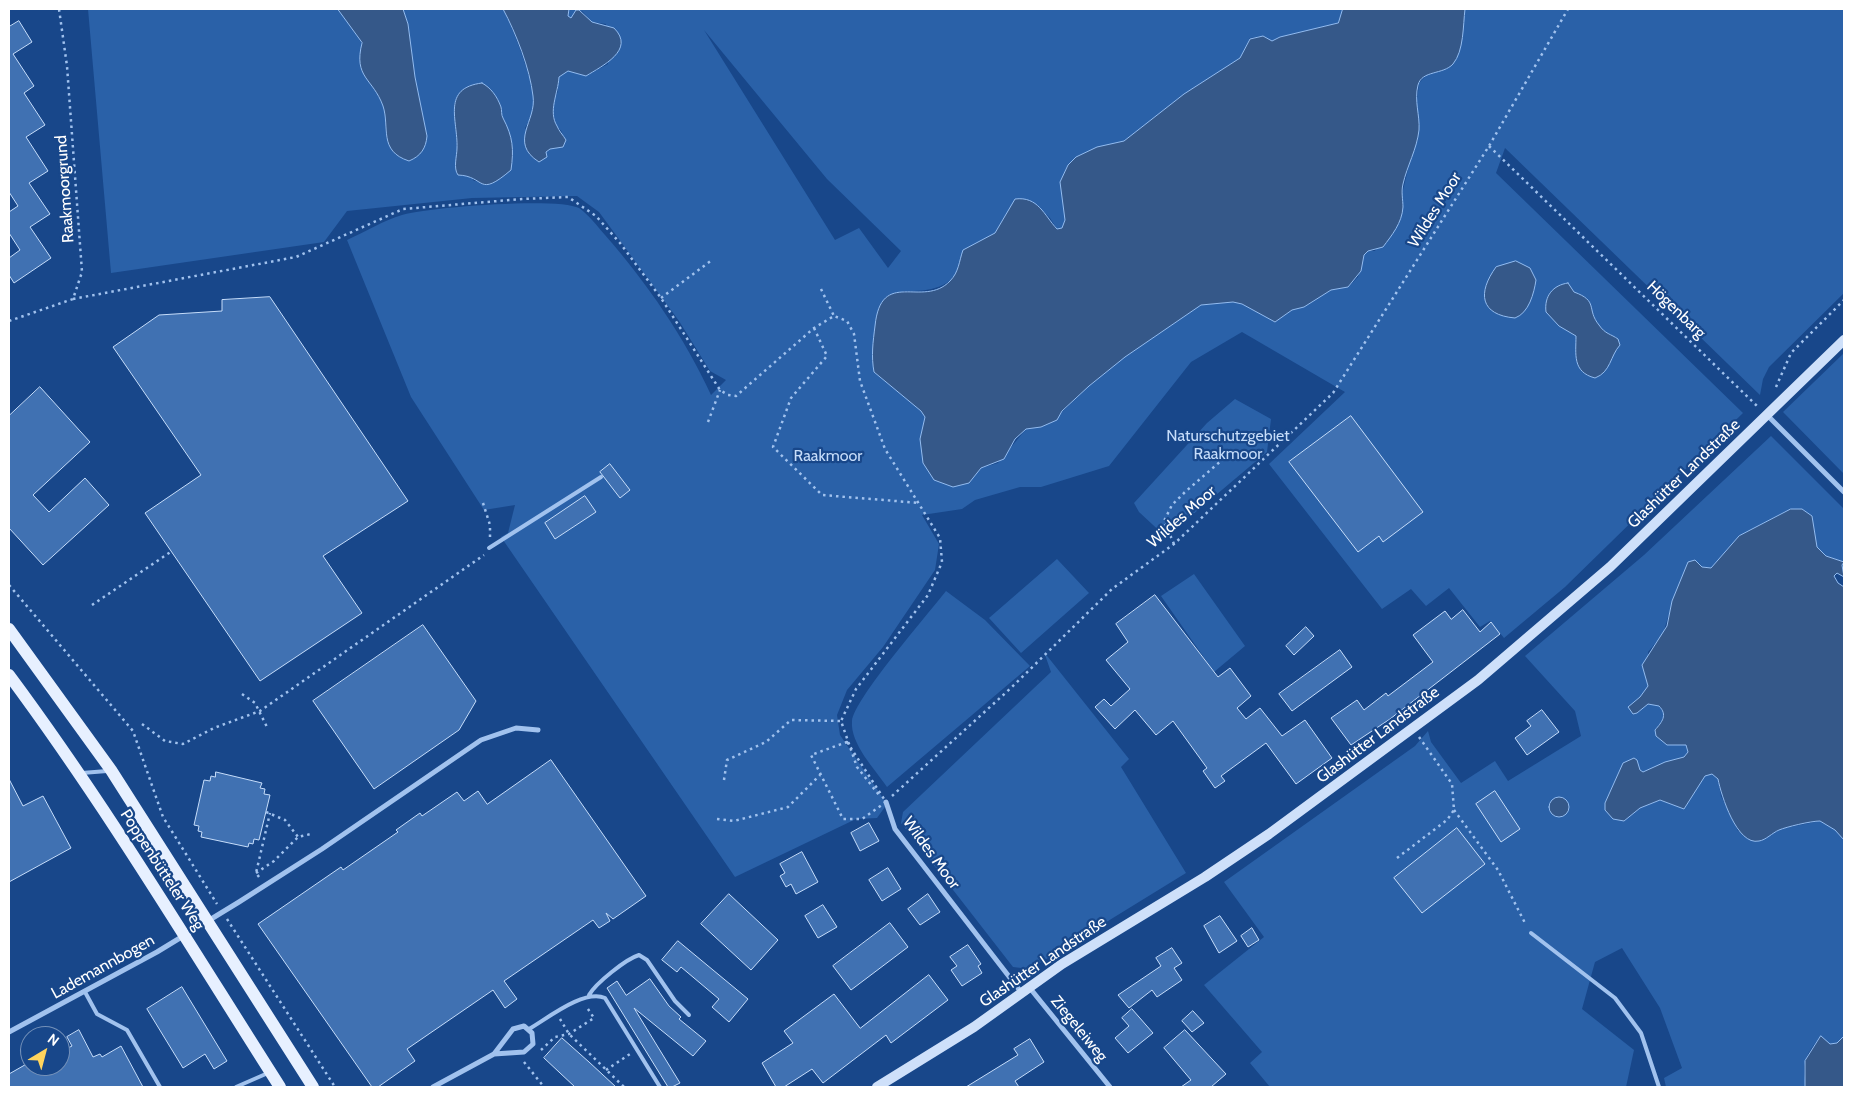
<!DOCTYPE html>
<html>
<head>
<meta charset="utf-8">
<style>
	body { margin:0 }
	#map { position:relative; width:1853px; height:1096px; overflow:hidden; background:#18478a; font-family:Cabin,sans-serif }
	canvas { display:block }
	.frame { position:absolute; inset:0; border:10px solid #fff; pointer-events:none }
	.north { position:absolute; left:20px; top:1026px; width:50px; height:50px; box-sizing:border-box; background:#18478a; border:1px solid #7491b9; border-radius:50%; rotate:37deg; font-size:14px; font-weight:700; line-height:20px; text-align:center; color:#fff }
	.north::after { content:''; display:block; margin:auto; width:18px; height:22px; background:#ffd45d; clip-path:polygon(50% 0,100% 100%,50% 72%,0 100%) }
</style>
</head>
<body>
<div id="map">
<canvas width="1853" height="1096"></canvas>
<div class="frame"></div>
<div class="north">N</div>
</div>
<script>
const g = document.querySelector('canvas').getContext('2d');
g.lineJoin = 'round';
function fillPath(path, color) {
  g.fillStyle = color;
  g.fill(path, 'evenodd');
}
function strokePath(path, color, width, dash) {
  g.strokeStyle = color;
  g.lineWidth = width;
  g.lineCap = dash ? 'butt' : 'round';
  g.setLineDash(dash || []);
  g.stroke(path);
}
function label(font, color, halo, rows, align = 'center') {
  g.font = font + ' Cabin,sans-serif';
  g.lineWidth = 4.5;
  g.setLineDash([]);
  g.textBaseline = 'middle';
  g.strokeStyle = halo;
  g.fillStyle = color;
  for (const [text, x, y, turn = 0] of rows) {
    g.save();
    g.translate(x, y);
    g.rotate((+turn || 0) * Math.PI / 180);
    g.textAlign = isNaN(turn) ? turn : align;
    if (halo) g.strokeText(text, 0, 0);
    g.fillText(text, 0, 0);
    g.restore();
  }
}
const green = new Path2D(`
	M88,9h250l24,34c-9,35 11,35 21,63 4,13 0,25 6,38l38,-8 -12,-59 -7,-53 -5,-15h100c10,19 35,82 31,102 -2,6 -6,12 -9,17l21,24 4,-3 12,-2v-15l-6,-7 -4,-18 6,-16v-14l10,-6 18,5 22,-12 -2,-40 -14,-2 -10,-11 -11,7 -3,-1 1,-8h774l-5,14 -58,14 -8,4 -10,-5 -12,2 -10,20 -56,36 -60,47 -12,3 -44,21c-15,22 4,51 -6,63l-5,1 -7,-11 -18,-17 -29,18 -8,14 -34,24c-2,31 -33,35 -58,34 -18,29 -36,45 -29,81l47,39 4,6 -5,22 49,44 12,-15 17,-5 28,-34 15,-2 15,-7 6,-8 27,-26 36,-29 76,-52 32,-3 9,2 33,18 17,-12 12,-3 27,-17 17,-3 10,-10 6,-22 4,-4h7l27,-57 11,-45 5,-9 1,-19 -3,-11 3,-27 43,-45 3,-29h379v284l-75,74 -6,12 -3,16 -255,-247 -9,25 247,240 -178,174 -61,51 -14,-17 -10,6 -31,-39 -23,18 -15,-17 -29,20 -113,-145 76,-72 -103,-60 -51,30 -82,104 -68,21h-21l-45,13 -13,9 -40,6 17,29 -4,26 -52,77 -36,43 -10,25 3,20 47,69 -10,14 -21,1 -121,58 -234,-340 7,-4 7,-28 -31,5 -73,-113 -64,-157c18,-8 37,-20 55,-25 25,-8 157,-18 177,-7 10,7 18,18 26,27 42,48 80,103 106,160l15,-15 -16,-9 -31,-50 -80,-109 -22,-16 -105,2 -125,13 -23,31 -213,31zM704,30l123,149 74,72 -13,17 -29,-40 -24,12zM482,83c9,5 18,16 20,27 0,3 -1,5 1,8 6,14 14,31 8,48 -3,8 -10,10 -16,16l-21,-1 -5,-6h-11l-2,-4 1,-24 -3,-43 4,-8 8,-9z
	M1844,353v121l-61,-62z
	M1235,399l36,20 -4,33 -101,85 -27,-25 -5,-9 73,-80z
	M1771,436l73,73v53l-18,-6 -10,-9 -4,-31 -10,-7 -16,2 -47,25 -28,32 -9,-1 -3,-4 -31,54 -5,17 -15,18v34l-8,11 -3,16 11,-9 11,2c9,9 3,16 -4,24l19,15h12l2,7 -3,5 -42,15 -3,-2 -3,-10 -3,-2 -14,12 -15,33 19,18 16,-13 20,-8 24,9 21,-33 7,-2 6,5 3,17 17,35 27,7 15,-9 40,-8 15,9 9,10v196l-7,7 -7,1 -10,-7c-7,9 -17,21 -16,34 0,6 2,9 1,16h-139l-2,-9 18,-10 -22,-60 -38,-60 -27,14 -13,47 52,41 -8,37h-356l-20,-24 12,-11 -58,-67 60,-48 -40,-55 191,-136 13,-15 3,11 30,41 34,-22 13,20 73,-45 -6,-25 -50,-55 119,-101z
	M1057,559l32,34 -68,60 -32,-35z
	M1194,574l51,72 -31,26 -53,-76z
	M946,591l39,29 45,46 -143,121c-12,-18 -37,-43 -35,-66 2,-22 77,-108 94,-130z
	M1044,652l85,107 -8,8 65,106 -156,96 -17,-2 -112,-144 2,-11 148,-140z`);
const water = new Path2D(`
	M338,9h65l5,15 7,53 12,59c-1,12 -6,20 -18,25 -31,-10 -19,-34 -26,-55 -10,-28 -30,-28 -21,-63z
	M503,9h66l-1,7 3,2 5,-8h3l13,12 22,6c22,22 -12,38 -28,48l-18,-5 -9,6c-1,17 -11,34 -2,49 2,5 6,9 9,14l-3,7 -13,2 -4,3 1,5 -8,5c-31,-20 -2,-41 -6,-66 -3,-27 -17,-63 -30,-87z
	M1343,9h122c-2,16 -1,42 -12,55 -10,11 -31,6 -35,21 -4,16 2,30 1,45 -2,19 -12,36 -16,54 -2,8 0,16 0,23 -1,16 -11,28 -20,40l-15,4 -4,4 -3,16 -13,16 -17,3 -27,17 -12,3 -17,12 -33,-18 -9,-2 -32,3 -76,52 -36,29 -27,25 -5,9 -16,7 -15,2 -11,10 -11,20 -23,9 -12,15 -16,4 -19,-7 -11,-17 -3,-24 5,-22 -4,-6 -47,-39c-3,-16 -1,-30 1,-46 6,-59 48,-17 75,-45 9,-9 9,-20 13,-31l32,-17 20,-34c23,-3 29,16 42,30l5,-1 3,-8 -5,-38 8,-17 8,-8 21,-10 27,-6 60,-47 56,-36 10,-19 13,-3 9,5 8,-4 58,-14z
	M482,83c9,5 15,13 19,24 1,3 0,8 2,11 10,19 11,31 8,52 -34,29 -25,6 -53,5 -5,-7 -1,-19 -1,-27 1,-28 -16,-60 25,-65z
	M1516,261l14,7 6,12c-2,13 -7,33 -21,38 -35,-3 -38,-25 -19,-51z
	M1568,283l6,9c25,9 12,17 25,33 6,9 12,9 19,14l2,6c-10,11 -9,27 -25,33 -23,-6 -19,-24 -19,-42l-17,-10 -13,-14c-2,-16 7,-27 22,-29z
	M1791,509h11l10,7 5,31 9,9 18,6 -2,3 2,12 -7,-4 -3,3 4,7 6,4v253l-9,-10 -15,-9c-9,0 -34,6 -41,9 -7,3 -13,10 -20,11 -22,5 -38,-46 -41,-62l-6,-5 -7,2 -21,33 -24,-9 -20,8 -16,13 -11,-2 -8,-9v-7l18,-40 11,-5 3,2 3,10 3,2 22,-10 19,-5 4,-5 -2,-7h-19l-11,-9 -1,-6c7,-8 13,-15 4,-24l-11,-2 -11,9 -4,1 -5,-7 12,-10 8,-11 -6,-21 25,-39 5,-25 16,-39 7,-2 7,7 9,1 28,-32z
	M1549 807a10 10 0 1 1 20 0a10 10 0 1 1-20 0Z
	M1821,1036l9,8 7,-1 7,-7v51h-39v-26z`);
const building = new Path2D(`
	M19,21l13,21 -19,12 21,32 -10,7 21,32 -19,12 22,34 -19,12 21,31 -20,13 21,31 -37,25 -5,-8v-17l11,-8 -11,-17v-21l9,-6 -9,-14v-165z
	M270,297l138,204 -85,55 39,57 -102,68 -115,-168 56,-38 -88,-128 46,-32 63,-4v-11z
	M40,387l50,55 -57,53 16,17 36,-34 24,27 -66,60 -34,-37v-112z
	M1351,416l72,96 -40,30 -4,-6 -21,16 -69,-90z
	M610,464l20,26 -10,8 -20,-26z
	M585,496l11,16 -41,27 -10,-16z
	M1155,595l63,82 12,-9 21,28 -14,12 9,11 14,-11 22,28 23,-16 27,38 -36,26 -30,-41 -45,33 4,5 -10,7 -12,-17 4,-3 -34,-47 -17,14 -21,-25 -20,19 -20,-22 9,-8 7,7 19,-17 -24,-29 22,-18 -12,-18z
	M1463,610l17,22 11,-10 9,12 -110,85 -39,26 -20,-27 26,-18 7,10 22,-17 2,3 45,-34 -20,-27 32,-24 6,8z
	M423,625l53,76 -17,29 -85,59 -61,-88z
	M1306,627l8,9 -20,19 -8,-9z
	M1340,650l12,17 -60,44 -13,-17z
	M1542,710l17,22 -32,23 -12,-17 16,-12 -4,-5z
	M551,760l95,136 -33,23 -7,-6 4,8 -11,7 -6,-8 -89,61 13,18 -12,9 -12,-18 -86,59 8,12 -37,26h-6l-114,-163 83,-57 2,3 55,-38 -2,-2 24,-17 2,3 35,-24 7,9 14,-10 9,13z
	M216,772l46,11 -2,5 5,1 -1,5 6,1 -11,45 -5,-1 -1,5 -4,-1 -1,4 -47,-10 1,-5 -4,-1 1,-5 -5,-1 10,-45 6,1 1,-5 4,1z
	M9,779l14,27 20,-10 28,52 -62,34z
	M1495,791l25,38 -19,13 -25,-38z
	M869,823l10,18 -19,10 -9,-18z
	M1457,828l28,36 -63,49 -28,-35z
	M802,852l16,30 -22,12 -5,-10 -5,3 -6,-11 5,-3 -5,-9z
	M888,868l13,21 -19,12 -13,-21z
	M729,894l49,46 -27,30 -50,-46z
	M928,894l12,18 -20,13 -12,-16z
	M823,905l14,22 -19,11 -13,-22z
	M1220,916l17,25 -18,12 -15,-27z
	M890,923l18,24 -57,43 -18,-24z
	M1252,928l7,12 -11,7 -7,-11z
	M678,941l70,58 -19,23 -17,-15 7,-8 -38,-32 -4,5 -15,-12z
	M968,945l13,19 -3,2 4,7 -20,13 -11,-16 6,-4 -7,-9z
	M1172,948l10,15 -8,5 8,12 -25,17 -5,-7 -23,18 -11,-13 43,-29 -5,-8z
	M929,975l19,25 -57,43 -5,-8 -63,48 -11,-14 -28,18h-8l-14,-24 31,-20 -9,-12 50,-37 26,34z
	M650,979l19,27 12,11 -2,2 27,22 -13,15 -59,-48 46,75 -8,4h-4l-61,-99 10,-7 9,14z
	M182,987l45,74 -13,8 -9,-15 -22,14 -36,-59z
	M1132,1009l21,24 -25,20 -13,-15 14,-12 -7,-8z
	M1193,1011l11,12 -12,9 -10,-11z
	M79,1030l14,27 7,-3 2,3 19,-11 22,41h-134v-13l21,-12v4h30v-14l12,-6 -5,-9z
	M1185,1030l41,44 -15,13h-30l10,-7 -27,-32z
	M562,1038l27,24 27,25h-41l-31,-29z
	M1030,1039l14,23 -29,19 4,6h-53l52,-32 -4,-6z`);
const path = new Path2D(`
	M1489,146l268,260
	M821,289l13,27
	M661,298l51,-38
	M73,299l223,-42 107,-48 119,-10 46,-2 28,19 24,27 41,55 59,92 8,5 8,1 78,-68 20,-12 13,5 7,13 6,47 25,68 55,89 2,24 -14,33 -72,94 -15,32 16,46 22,28
	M9,321l64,-22 9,-27 -15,-206 -8,-57
	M814,328l13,28 -36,42 -18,49 49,48 98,8
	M1776,387l15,-34 53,-53
	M708,422l12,-32
	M483,503l7,22v12
	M1174,544l-10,-23 8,-16 13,-13 37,-32
	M9,585l124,146 30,86 54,87
	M92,605l80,-54
	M242,694l13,9 13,26
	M142,724l23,17 18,3 31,-16 46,-17 224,-156
	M847,742l39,60 -24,17h-19l-32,-64z
	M724,780l3,-20 39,-18 25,-22 50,1
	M892,796l120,-109 100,-98 62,-45 159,-151 156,-247 79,-137
	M1454,810l44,60 28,55
	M266,812l19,8 13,17
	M717,819l17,2 54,-14 32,-32
	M1397,858l50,-38 7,-10 -2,-26 -33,-47
	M256,873l18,-12 24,-24 13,-3
	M259,877l-3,-4 14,-60
	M227,919l108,168
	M560,1019l9,15 55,53
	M541,1050l14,-13 14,-3 25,-16 -8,-12
	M524,1062l20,25
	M606,1070l24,-16`);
const lane = new Path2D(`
	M489,548l112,-71
	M82,773l25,-2
	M1531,933l84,65 26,35 18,54
	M85,992l12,22 30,16 33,57
	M589,995c7,-12 37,-36 50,-40l8,5 28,41 14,14
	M529,1029c19,-11 55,-40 76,-31l55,89
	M236,1087l32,-14`);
const street = new Path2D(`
	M1767,415l77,77
	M886,802l9,27 126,163
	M1029,987l81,100
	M9,1032l148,-80 82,-50 83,-53 159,-109 35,-12 22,2
	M433,1087l61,-33 30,-2 9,-8 -1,-11 -8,-7 -11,3 -19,25`);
const secondary = new Path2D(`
	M877,1087l97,-60 88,-63 143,-87 64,-43 209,-154 132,-113 234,-227`);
const primary = new Path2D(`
	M9,629l102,141 202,317
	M9,675c98,132 183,274 271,412`);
const streetNames = [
	["Raakmoorgrund",65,189,-94],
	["Wildes Moor",1435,210,-58],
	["Högenbarg",1676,310,44],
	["Glashütter Landstraße",1684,474,-44],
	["Wildes Moor",1182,517,-41],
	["Glashütter Landstraße",1378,735,-37],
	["Wildes Moor",931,853,54],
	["Poppenbütteler Weg",162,870,57],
	["Glashütter Landstraße",1043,962,-34],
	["Lademannbogen",103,967,-29],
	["Ziegeleiweg",1079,1029,51]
];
const parkNames = [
	["Naturschutzgebiet",1228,436],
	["Raakmoor",1228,454],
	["Raakmoor",828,456]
];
fillPath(green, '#2a61a8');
fillPath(water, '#355889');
strokePath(water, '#93bcf0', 1);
fillPath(building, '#4071b2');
strokePath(building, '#c6ddfa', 1);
strokePath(path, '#a1c2ee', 2.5, [2.5, 4]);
strokePath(lane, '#a1c2ee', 4);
strokePath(street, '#a1c2ee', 5);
strokePath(secondary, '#cee0fa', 10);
strokePath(primary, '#e7f0ff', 12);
label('16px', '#fff', '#18478a', streetNames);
label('16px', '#c6ddfa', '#18478a', parkNames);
</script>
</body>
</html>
